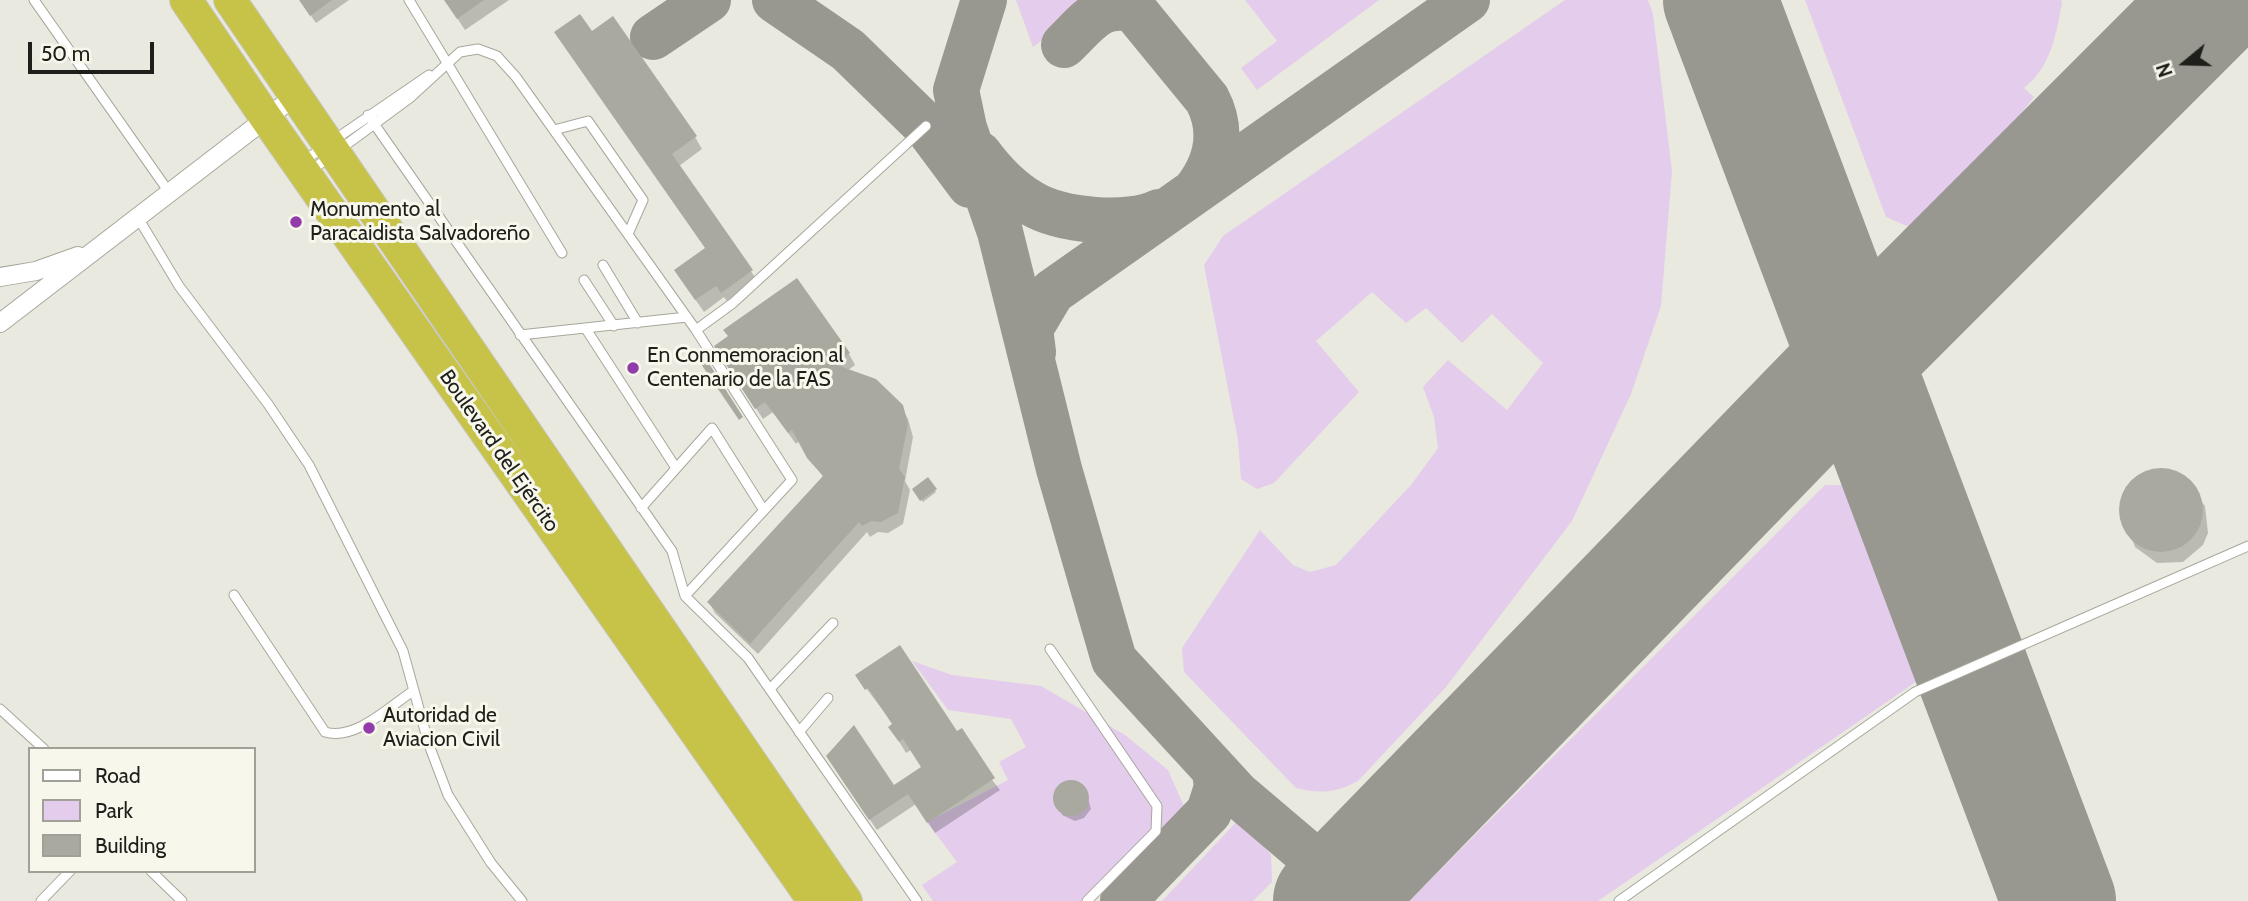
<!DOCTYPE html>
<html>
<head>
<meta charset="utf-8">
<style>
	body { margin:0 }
	#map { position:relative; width:2248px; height:901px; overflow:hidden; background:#e9e9df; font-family:Cabin,sans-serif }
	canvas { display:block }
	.legend { position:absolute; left:28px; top:747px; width:228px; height:126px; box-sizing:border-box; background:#f7f7ec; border:2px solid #a0a098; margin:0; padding:9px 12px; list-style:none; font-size:21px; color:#1e1e1a }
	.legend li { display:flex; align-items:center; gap:14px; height:35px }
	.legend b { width:35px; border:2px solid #a0a098 }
	.north { position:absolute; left:2150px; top:28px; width:70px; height:70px; -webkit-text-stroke:5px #f7f7ec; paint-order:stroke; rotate:251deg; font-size:19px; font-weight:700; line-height:28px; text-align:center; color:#1e1e1a }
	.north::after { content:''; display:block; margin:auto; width:24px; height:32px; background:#1e1e1a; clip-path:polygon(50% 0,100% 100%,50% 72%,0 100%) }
	.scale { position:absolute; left:28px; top:42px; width:126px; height:32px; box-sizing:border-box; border:4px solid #1e1e1a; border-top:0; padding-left:9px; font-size:21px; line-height:24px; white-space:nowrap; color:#1e1e1a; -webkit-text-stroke:5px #f7f7ec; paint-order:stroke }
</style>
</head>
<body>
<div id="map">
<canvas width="2248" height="901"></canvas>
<ul class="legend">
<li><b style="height:9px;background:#fff"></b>Road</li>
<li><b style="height:19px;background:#e4cdec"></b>Park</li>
<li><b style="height:19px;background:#a9a9a0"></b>Building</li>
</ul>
<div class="north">N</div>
<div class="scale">50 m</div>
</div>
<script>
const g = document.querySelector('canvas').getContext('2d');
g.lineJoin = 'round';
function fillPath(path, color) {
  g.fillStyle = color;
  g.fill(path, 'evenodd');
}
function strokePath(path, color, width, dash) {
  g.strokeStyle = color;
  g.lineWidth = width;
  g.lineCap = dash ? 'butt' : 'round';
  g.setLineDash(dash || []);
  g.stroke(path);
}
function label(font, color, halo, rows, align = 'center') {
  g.font = font + ' Cabin,sans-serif';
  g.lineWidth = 6;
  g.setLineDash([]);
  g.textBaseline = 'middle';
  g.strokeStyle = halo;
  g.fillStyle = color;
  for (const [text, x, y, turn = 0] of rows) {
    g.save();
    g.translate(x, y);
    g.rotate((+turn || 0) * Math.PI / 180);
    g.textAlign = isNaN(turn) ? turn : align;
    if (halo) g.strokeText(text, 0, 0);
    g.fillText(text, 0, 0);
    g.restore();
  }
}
const green = new Path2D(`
	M1016,0h79l-62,47z
	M1245,0h134l-122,90 -16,-22 36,-27z
	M1565,0h83l5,14 19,157 -11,135 -30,88 -59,127 -126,166 -88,94c-23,12 -37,13 -62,7l-112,-116 -2,-24 78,-118 33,35 17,7 26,-7 75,-80 27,-37 -4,-31 -11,-30 25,-27 59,50 36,-47 -51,-49 -30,29 -36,-35 -20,15 -34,-31 -56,49 43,51 -85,91 -17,6 -16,-10 -3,-39 -34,-175 19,-29z
	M1805,0h256l1,3c-6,32 -11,64 -38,85l10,9 -92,117 -28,15 -28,-12z
	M1825,485h17l78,194 -322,222h-189z
	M912,661l40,14 89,11 84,49 43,35 19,43 -105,88h-149l-11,-16 35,-23 -30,-40 81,-42 -9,-18 27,-15 -15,-28 -63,-9z
	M1241,817l30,38 1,27 -19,19h-91z`);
const shadow = new Path2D(`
	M300,0h49l-33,23z
	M445,0h64l-44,30z
	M591,33l104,104 7,12 -23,17 80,117 -30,21 -5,-7 -20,15 -21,-30 24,-33z
	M849,354l6,11 -8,6 54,35 7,13 5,18 -8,44 5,9 -7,34 -15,9 -10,-1 -8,5 -3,-5 -109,122 -43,-41 -6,-11 115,-124 -24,-38 -4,4 -23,-32 -10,7 -40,-61z
	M2166,470l13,4 26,32 3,27 -5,12 -20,17 -26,1 -22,-16 -15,-39 10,-25 10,-8z
	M928,480l8,12 -13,10 -9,-12z
	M857,676l99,58 44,56 -65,43 -19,-29 -39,26 -42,-62 59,19 29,-19 -12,-18 -5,3 -9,-15 -3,-13z
	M1073,782l13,9 5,18 -7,9 -9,3 -13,-6 -6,-22 6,-9z`);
const taxiway = new Path2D(`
	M775,0l73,50 78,76 44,59
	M984,0l-28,90 8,38 36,104 59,237 55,191 123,134 73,62 32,9 41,-18
	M2181,0l12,22
	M653,37l55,-37
	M1064,45c23,-22 37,-45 70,-35l73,89c17,32 10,64 -12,92
	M979,154c14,19 31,37 52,49 30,18 97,24 128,9
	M1835,307c23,17 40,18 67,7
	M1033,352l-3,-23 22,-37 415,-292
	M1831,385l9,-36 -5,-42
	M1310,856c9,15 12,27 10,45
	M1123,901l86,-89 8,-25 -2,-15`);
const runway = new Path2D(`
	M1720,0l339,901
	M1330,901l525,-541 360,-360`);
const building = new Path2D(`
	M299,0h33l-22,16z
	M444,0h40l-27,19z
	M580,14l12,17 21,-15 84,120 -25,18 81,116 -32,23 -5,-7 -21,14 -21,-30 31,-22 -151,-216z
	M797,278l53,75 -16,11 42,15 27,26 5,19 -9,45 6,8 -7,36 -17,9 -10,-1 -9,5 -3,-4 -109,122 -43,-42 116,-126 -16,-18 -15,-28 -4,3 -23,-31 -10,7 -41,-63 14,-10 -5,-6z
	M703,354l40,63 -4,3 -42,-62z
	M2119 510a42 42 0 1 1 84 0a42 42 0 1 1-84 0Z
	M928,477l9,12 -17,12 -8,-12z
	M900,645l57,86 5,-3 33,50 -68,45 -19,-29 -39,26 -43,-64 28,-31 40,60 27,-18 -18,-28 -4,3 -11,-15 4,-3 -24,-36 -3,2 -10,-15z
	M1053 798a18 18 0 1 1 36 0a18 18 0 1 1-36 0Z`);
const lane = new Path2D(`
	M34,0l135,192
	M409,0l153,253
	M368,115l304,436 13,45 63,62 169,243
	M554,130l34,-9 55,79 -15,34
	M302,162l127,-87
	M309,172l102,-75 49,-45 18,-3 19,7 19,21 180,253 37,-27 193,-177
	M137,216l42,70 89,118 41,61 94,186 26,94 19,50 43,68 31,38
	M603,265l35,58
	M584,280l30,46
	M586,329l90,139
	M520,335l167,-18
	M641,508l71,-80 51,81
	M234,595l91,137c30,9 64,-25 88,-41
	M685,596l107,-116 -96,-150
	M1050,649l107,157 -1,25 -69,70
	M770,689l63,-66
	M0,709l44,40
	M799,732l29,-34
	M151,871l31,30
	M41,901l29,-30
	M1619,901l296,-209 333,-146`);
const street = new Path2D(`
	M0,277l36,-6 42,-15
	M0,323l294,-226`);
const highway = new Path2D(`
	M186,0l80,118 548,783
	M230,0l616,901`);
const markers = [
	[296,222,7,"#913caa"],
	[633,368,7,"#913caa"],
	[369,728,7,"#913caa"]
];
const poiNames = [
	["Monumento al",310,210],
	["Paracaidista Salvadoreño",310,234],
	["En Conmemoracion al",647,356],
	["Centenario de la FAS",647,380],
	["Autoridad de",383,716],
	["Aviacion Civil",383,740]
];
const streetNames = [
	["Boulevard del Ejército",499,451,55]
];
fillPath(green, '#e4cdec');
fillPath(shadow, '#0003');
strokePath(taxiway, '#989890', 46);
strokePath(runway, '#989890', 114);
fillPath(building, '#a9a9a0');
strokePath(lane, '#a7a79d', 11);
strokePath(street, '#a7a79d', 20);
strokePath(highway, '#c9c9c8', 34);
strokePath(lane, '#fff', 9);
strokePath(street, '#fff', 18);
strokePath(highway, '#c7c348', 32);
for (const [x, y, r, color] of markers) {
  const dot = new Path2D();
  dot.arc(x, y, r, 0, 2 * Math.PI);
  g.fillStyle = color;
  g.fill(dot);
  strokePath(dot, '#f7f7ec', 2.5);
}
label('21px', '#1e1e1a', '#f7f7ec', poiNames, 'left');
label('21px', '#1e1e1a', '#f7f7ec', streetNames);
</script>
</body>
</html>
